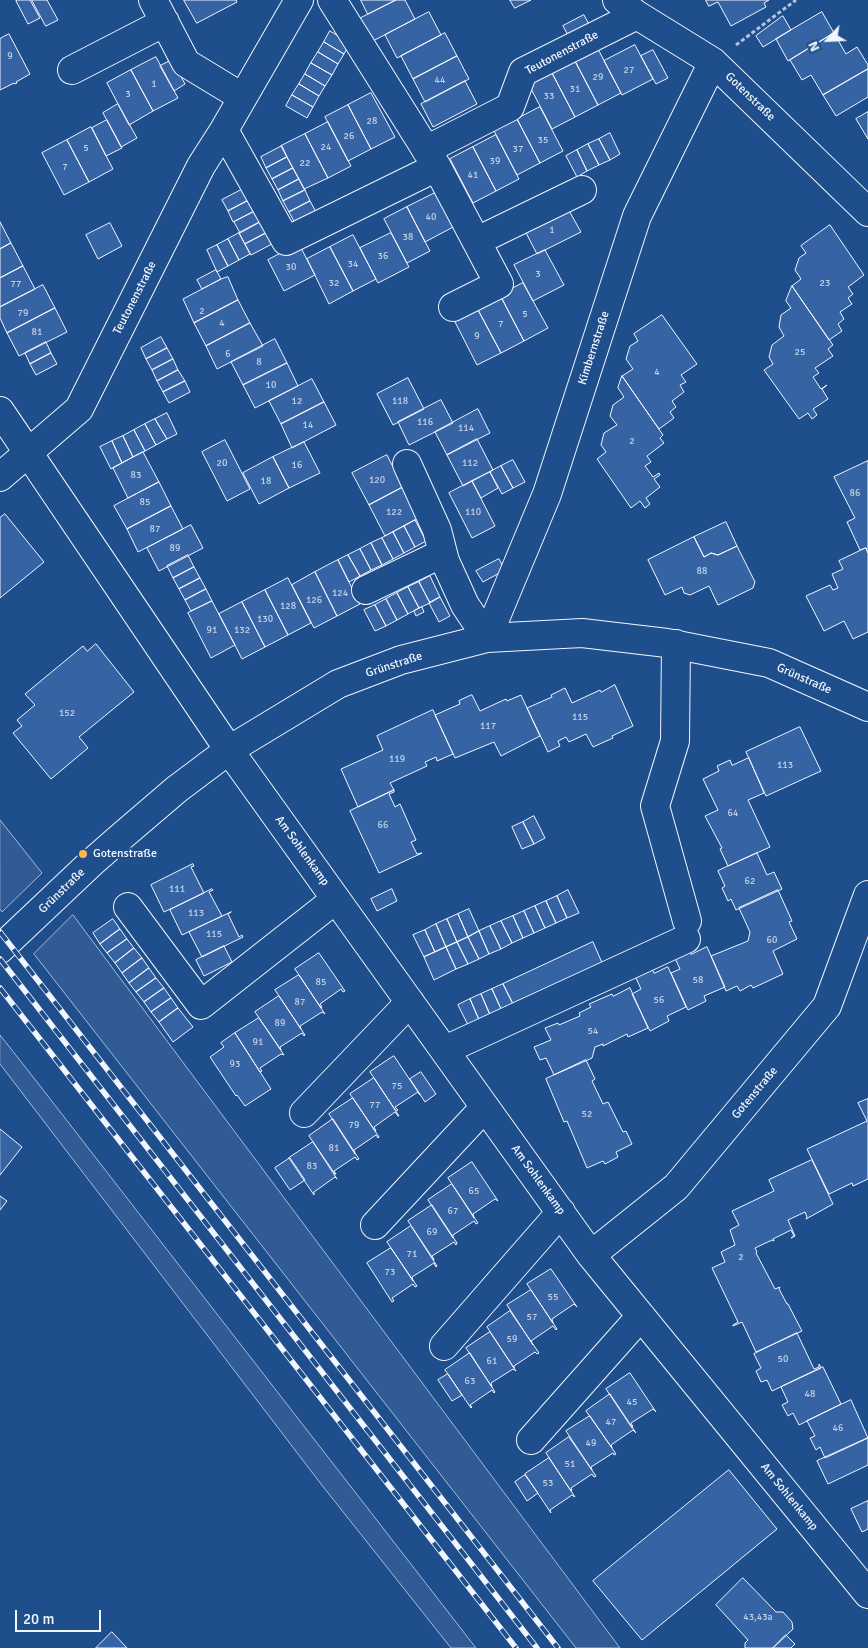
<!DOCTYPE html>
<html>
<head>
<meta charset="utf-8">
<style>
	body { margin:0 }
	#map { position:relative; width:868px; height:1648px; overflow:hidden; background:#1f4e8c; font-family:Signika,sans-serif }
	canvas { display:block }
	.north { position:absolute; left:803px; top:15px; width:50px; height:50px; -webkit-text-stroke:4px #1f4e8c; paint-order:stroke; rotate:245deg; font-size:14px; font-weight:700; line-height:20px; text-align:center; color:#f2f6ff }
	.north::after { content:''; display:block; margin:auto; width:18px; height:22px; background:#f2f6ff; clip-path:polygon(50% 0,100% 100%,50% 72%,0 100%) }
	.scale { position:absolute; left:15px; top:1610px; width:86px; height:22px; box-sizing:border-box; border:2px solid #f2f6ff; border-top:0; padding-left:6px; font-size:15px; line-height:18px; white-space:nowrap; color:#f2f6ff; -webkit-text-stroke:4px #1f4e8c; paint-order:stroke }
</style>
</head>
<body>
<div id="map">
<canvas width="868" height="1648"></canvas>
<div class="north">N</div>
<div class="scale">20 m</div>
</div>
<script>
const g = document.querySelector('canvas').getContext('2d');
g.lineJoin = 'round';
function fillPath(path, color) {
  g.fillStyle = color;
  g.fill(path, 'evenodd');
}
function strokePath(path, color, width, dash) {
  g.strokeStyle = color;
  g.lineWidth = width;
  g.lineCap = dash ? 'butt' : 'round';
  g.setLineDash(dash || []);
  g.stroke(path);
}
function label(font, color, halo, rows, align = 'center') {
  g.font = font + ' Signika,sans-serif';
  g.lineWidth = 4;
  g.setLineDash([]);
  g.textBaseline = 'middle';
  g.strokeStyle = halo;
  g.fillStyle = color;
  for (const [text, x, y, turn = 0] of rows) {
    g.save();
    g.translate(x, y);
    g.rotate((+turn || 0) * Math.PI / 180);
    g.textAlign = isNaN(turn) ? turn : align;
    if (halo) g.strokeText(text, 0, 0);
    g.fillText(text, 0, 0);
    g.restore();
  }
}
const green = new Path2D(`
	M0,820l42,53 -40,39 -2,-3z
	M73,915l547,733h-44l-542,-694z
	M0,1035l37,47 439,566h-25l-130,-164 -321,-420z`);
const building = new Path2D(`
	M18,0h12l10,18 -12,6 -12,-23z
	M32,0h15l11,20 -12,6z
	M184,0h52l1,2 -40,21z
	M361,0h35l-28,14z
	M396,0h9l10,19 -44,23 -12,-23z
	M510,0h21l-16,8z
	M706,0h63l-5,3 2,4 -35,19 -13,-24 -9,4z
	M429,12l12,23 -44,23 -12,-23z
	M822,12l12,21 -46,28 -12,-22z
	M584,15l6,11 -21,11 -6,-11z
	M783,16l8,14 -28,17 -7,-11z
	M330,31l20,12 -6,11 -20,-12z
	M445,33l12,23 -44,23 -12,-23z
	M834,33l12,21 11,-7 11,18v4l-45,26 -12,-20 -9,5 -12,-20z
	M9,34l21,40 -14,8 1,1 -2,1 -1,-1 -14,7v-51z
	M324,42l20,12 -6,10 -20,-12z
	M635,45l18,34 -31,16 -18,-34z
	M598,49l23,44 -23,12 -23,-44z
	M653,50l15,28 -12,6 -15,-28z
	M318,52l20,12 -6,11 -21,-12z
	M457,56l12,23 -44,23 -12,-23z
	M156,57l22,41 -25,13 -22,-41z
	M172,60l13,24 -11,7 -14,-25z
	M575,61l23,44 -23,12 -23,-44z
	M311,63l21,12 -7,11 -20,-12z
	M868,69v28l-32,19 -13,-21z
	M131,70l22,41 -24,14 -22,-42z
	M552,73l23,44 -23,12 -23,-44z
	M305,74l20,12 -6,10 -20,-12z
	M465,81l12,23 -44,23 -12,-23z
	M299,84l20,12 -6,11 -21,-12z
	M371,93l24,44 -24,12 -23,-44z
	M292,95l21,12 -6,11 -21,-12z
	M118,104l19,34 -16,9 -18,-34z
	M348,105l23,44 -23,12 -23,-44z
	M540,107l23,44 -23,12 -23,-44z
	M868,112v27l-12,-20z
	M517,119l23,44 -23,12 -23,-44z
	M107,120l15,28 -16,8 -14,-28z
	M328,122l23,44 -23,12 -23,-44z
	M91,127l22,42 -24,13 -22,-42z
	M610,133l10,21 -10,6 -11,-21z
	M305,134l23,44 -24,11 -23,-43z
	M496,135l23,44 -23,12 -23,-44z
	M599,139l11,21 -11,5 -11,-21z
	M67,140l22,42 -25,13 -22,-42z
	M588,144l11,21 -12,6 -10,-21z
	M282,146l5,11 -21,11 -5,-11z
	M473,147l23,44 -23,12 -23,-44z
	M577,150l10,21 -10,6 -11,-21z
	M287,157l6,11 -21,11 -6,-11z
	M293,168l6,11 -21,11 -6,-11z
	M299,179l6,11 -22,11 -5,-11z
	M243,189l6,11 -21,11 -6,-11z
	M305,190l5,11 -21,11 -6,-11z
	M437,192l18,34 -30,16 -18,-35z
	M249,200l6,11 -22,11 -5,-11z
	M310,201l6,11 -21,11 -6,-11z
	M407,207l23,44 -23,12 -23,-44z
	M567,207l14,25 -44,22 -13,-25z
	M255,211l5,11 -20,11 -6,-11z
	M0,222l11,21 -11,6z
	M260,222l6,11 -21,11 -6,-11z
	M110,223l12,23 -24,13 -12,-24z
	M830,225l34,50 -16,12 5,7 -5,4 4,6 -12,8 4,7 -6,5 4,7 -13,9 -37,-54 9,-7 -6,-9 4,-12 7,-5 -5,-7z
	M239,233l11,21 -11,6 -11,-21z
	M266,233l6,11 -21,11 -6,-11z
	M391,233l18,34 -31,16 -18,-35z
	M353,235l23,44 -23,12 -23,-44z
	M228,239l11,21 -11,6 -11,-21z
	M11,243l12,23 -23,12v-29z
	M299,244l16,31 -31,16 -16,-31z
	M217,245l11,21 -11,6 -10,-22z
	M330,247l23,44 -24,13 -22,-45z
	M545,250l19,35 -31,16 -19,-36z
	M23,266l12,23 -35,18v-29z
	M216,270l5,9 -19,10 -5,-9z
	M228,277l10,23 -44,23 -11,-24 38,-20z
	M523,283l25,45 -24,13 -24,-46z
	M43,285l12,23 -48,25 -7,-15v-11z
	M792,286l41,59 -5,4 5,7 -18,12 4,5 -6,4 8,12 6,-4 -5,4 6,10 -15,10 4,6 -5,4 -4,-6 -9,6 -35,-49 9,-6 -4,-7 3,-12 12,-9 -5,-9 2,-12 10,-7 -5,-7z
	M500,295l24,46 -23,12 -24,-45z
	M238,300l12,23 -44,23 -12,-23z
	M55,308l12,24 -48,24 -12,-23z
	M477,308l24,45 -24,12 -23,-45z
	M662,315l35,49 -16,11 5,7 -6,3 4,7 -12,9 4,6 -6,5 4,6 -15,11 -37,-53 11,-7 -7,-10 4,-13 8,-5 -4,-7z
	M250,323l13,23 -46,23 -11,-23z
	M161,337l6,11 -21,11 -5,-11z
	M275,339l12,24 -44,22 -12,-23z
	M46,342l5,11 -21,11 -5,-11z
	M167,348l6,11 -21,11 -6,-11z
	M51,353l6,11 -21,11 -6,-11z
	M173,359l5,11 -21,11 -5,-11z
	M287,363l11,23 -43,22 -12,-23z
	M178,370l7,11 -22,11 -6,-11z
	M622,376l41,59 -3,3 4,5 -17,13 4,6 -6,4 8,11 6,-4 1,2 -6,4 6,8 -14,11 4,6 -5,4 -5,-7 -9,7 -34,-49 9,-7 -5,-7 3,-12 13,-8 -7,-9 3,-11 11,-8 -6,-9z
	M408,378l16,31 -31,16 -16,-31z
	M312,379l12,23 -43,22 -12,-23z
	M185,381l5,11 -21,11 -6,-11z
	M441,400l12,23 -44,22 -11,-23z
	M324,402l12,23 -44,23 -11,-24z
	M478,409l12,24 -43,22 -12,-23z
	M167,413l10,21 -10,5 -12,-20z
	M155,419l12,20 -11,6 -11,-21z
	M145,424l11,21 -11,6 -11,-21z
	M134,430l11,21 -12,6 -10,-21z
	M123,436l10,21 -11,6 -10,-22z
	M477,439l16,31 -30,16 -16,-31z
	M225,440l25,49 -23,12 -25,-49z
	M112,441l10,22 -11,6 -11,-22z
	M304,442l16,31 -31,15 -16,-31z
	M143,452l16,30 -31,16 -15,-30z
	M387,455l16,32 -34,18 -17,-32z
	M273,457l16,31 -30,16 -16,-31z
	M513,460l12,22 -12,6 -12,-22z
	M868,461v92l-2,-5 -6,2 -13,-28 8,-4 -21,-41z
	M501,466l12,22 -11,6 -12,-22z
	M490,472l8,16 -17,10 -9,-17z
	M472,481l23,45 -23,12 -23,-45z
	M159,482l12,24 -44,23 -13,-23z
	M403,487l16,31 -34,18 -16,-31z
	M171,506l12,23 -45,23 -11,-23z
	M5,514l39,48 -44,36v-80z
	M415,520l11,21 -11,6 -11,-21z
	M726,522l11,24 -19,9 -7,-2 -7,4 -10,-20z
	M191,525l12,23 -44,23 -12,-23z
	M404,526l11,21 -11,6 -11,-21z
	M393,532l11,21 -11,6 -11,-21z
	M694,537l10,20 7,-4 7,2 19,-9 18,36 -2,6 -35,17 -9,-19 -19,9 -6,-2 -2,-6 -17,8 -17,-35z
	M382,538l11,21 -11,6 -11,-22z
	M371,543l11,22 -11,5 -11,-21z
	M866,548l2,5v79l-15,7 -9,-18 -20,10 -18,-35 24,-11 3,5 5,-2 -6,-14 11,-5 -4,-8z
	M360,549l11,21 -11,6 -12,-21z
	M188,555l6,12 -21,11 -6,-12z
	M348,555l12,21 -11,6 -11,-22z
	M499,559l6,11 -22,12 -7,-11z
	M338,560l22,44 -23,12 -22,-44z
	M194,567l6,11 -21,11 -6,-11z
	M315,572l22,44 -23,12 -22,-43z
	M430,576l10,21 -10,6 -11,-21z
	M200,578l6,11 -21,11 -6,-11z
	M288,578l23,45 -23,12 -23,-45z
	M419,582l11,21 -11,5 -11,-21z
	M408,587l11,21 -11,6 -11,-21z
	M206,589l6,12 -21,10 -6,-11z
	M265,590l23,45 -23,12 -23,-45z
	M397,593l11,21 -11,6 -11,-21z
	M440,597l10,19 -11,6 -10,-19z
	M386,599l11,21 -11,6 -11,-21z
	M212,601l23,44 -24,13 -23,-45z
	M242,602l23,45 -23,12 -23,-45z
	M375,605l11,21 -11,5 -11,-21z
	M422,607l2,5 -8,4 -2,-5z
	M96,644l38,48 -55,45 9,11 -37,31 -38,-46 9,-7 -5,-6 18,-15 -10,-11 58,-48 4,5z
	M615,685l18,41 -21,10 1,2 -20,9 -7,-13 -17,8 -3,-5 -8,4 2,5 -12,6 -21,-44 25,-11 -1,-2 14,-7 7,15 28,-13 1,2z
	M472,695l8,16 26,-12 1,2 14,-6 19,41 -39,20 -7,-14 -39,16 -20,-43 25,-11 -1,-3z
	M433,710l20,44 -16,7 -1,-4 -11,5 2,4 -37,17 4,7 -36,17 -17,-38 42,-19 -6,-14z
	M800,727l21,44 -55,25 -20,-44z
	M749,758l15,35 -16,7 22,47 -42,19 -8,-17 2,-1 -17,-32 13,-6 -15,-31 16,-8 -2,-5 13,-6 2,5z
	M394,790v2l-5,2 6,13 5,-3 16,36 -5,2 6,12 5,-1 -43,20 -29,-62z
	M534,816l11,22 -11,6 -11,-22z
	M523,822l11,22 -12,5 -10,-22z
	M757,853l10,22 7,-3 8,17 -46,21 -5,-11 -3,2 -6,-13 3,-2 -7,-15z
	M193,864l1,2 -3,1 13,26 -40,19 -13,-27z
	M212,889l1,1 -4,2 13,24 -40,19 -12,-25z
	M392,889l5,12 -20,10 -6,-12z
	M568,890l11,23 -12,5 -10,-22z
	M778,890l14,31 -3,1 8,17 -24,12 10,23 -30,14 -2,-3 -11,6 -3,-5 -11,5 -15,-35 37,-15 2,-9 -11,-24z
	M557,896l10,22 -11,5 -10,-22z
	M546,901l10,22 -11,5 -10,-22z
	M535,906l10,22 -11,5 -10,-22z
	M469,909l10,22 -11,6 -10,-23z
	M524,911l10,22 -11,5 -10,-22z
	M231,912l-3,2 11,23 3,-2 1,2 -41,20 -13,-25z
	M458,914l10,23 -11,5 -10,-23z
	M513,916l10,22 -11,5 -11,-22z
	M113,919l7,10 -20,15 -7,-11z
	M447,919l10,23 -11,5 -10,-23z
	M501,921l11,22 -11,6 -11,-23z
	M436,924l10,23 -11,5 -10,-22z
	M490,926l11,23 -12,5 -10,-23z
	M120,929l7,10 -20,14 -7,-9z
	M425,930l10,22 -11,5 -11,-22z
	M479,931l10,23 -10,5 -11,-22z
	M468,937l11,22 -11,5 -11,-22z
	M127,939l7,9 -19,15 -8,-10z
	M457,942l11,22 -12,5 -10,-22z
	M593,942l10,23 -89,41 -11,-22z
	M224,946l8,16 -28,14 -8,-16z
	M446,947l10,22 -22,11 -10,-23z
	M707,947l18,40 -21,9 2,5 -18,9 -17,-37 9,-4 -6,-13 15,-7 2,5z
	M134,948l8,10 -20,15 -7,-10z
	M319,953l26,38 -2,1 -2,-3 -21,15 2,3 -1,1 -26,-39z
	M142,958l7,10 -20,15 -7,-10z
	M668,967l18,40 -19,9 2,5 -19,10 -18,-37 9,-5 -6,-13 17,-7 2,4z
	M149,968l7,10 -20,14 -7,-9z
	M299,975l26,39 -3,-2 -22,14 1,3 -26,-39z
	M156,978l8,10 -20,14 -8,-10z
	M503,984l11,22 -12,5 -10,-22z
	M164,988l7,10 -20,14 -7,-10z
	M630,988l18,40 -20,9 -1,-3 -24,12v-2l-8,3 -3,11 -38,17 -8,-17 -6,2 -6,-13 17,-7 -6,-12 13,-5 1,2 21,-9 -1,-3 12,-6 -2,-3 23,-10 1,2z
	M492,989l10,22 -11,6 -10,-23z
	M481,994l10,23 -11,5 -10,-23z
	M279,996l26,39 -1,1 -2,-3 -22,14 1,3 -26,-38z
	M171,998l7,10 -19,14 -8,-10z
	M470,999l10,23 -11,5 -11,-22z
	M178,1008l15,19 -20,15 -14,-20z
	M259,1018l25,37 -3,-1 -21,14 2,3 -2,1 -25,-39z
	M235,1033l36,56 -26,17 -8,-11 -1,1 -26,-39 14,-10 -3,-4z
	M394,1056l26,39 -2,-3 -23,15 3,3 -2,1 -26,-39z
	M586,1060l9,19 -3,2 11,23 5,-2 15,30 3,-1 6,13 -16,8 2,5 -13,7 -2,-3 -16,7 -20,-47 -3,1 -18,-43z
	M421,1072l15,22 -11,8 -15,-23z
	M374,1078l25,38h-1l-3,-4 -21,15 2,4h-1l-25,-37z
	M353,1098l26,39 -1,1 -2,-3 -22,15 1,4 -26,-40z
	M868,1099v80l-15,7 -1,-3 -23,11 -22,-45 60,-28 -9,-18z
	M333,1119l26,40 -2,1 -2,-3 -21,14 2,3h-1l-26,-38z
	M0,1129l22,18 -22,28z
	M313,1142l24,37 -2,-2 -21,15v3l-25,-37z
	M290,1158l15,22 -15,10 -15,-22z
	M812,1160l21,44 -27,15 1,-2 -2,-5 -17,8 7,16 -4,2 3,-2 -3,-6 -18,9 1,2 -2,-1 -17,8 2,4 -1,1 19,36 5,-2 -1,2 8,15h1l14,27 -46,21 -14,-30 -9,4v-1l5,-3 -26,-54 13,-6 -4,-10 14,-7 -5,-15 9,-5 -7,-14 42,-20 -5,-11z
	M472,1162l26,39 -3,-2 -22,15 1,4 -26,-40z
	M452,1184l26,39 -2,1 -2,-3 -21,14v3l-25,-38z
	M0,1196l7,5 -7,9z
	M432,1205l25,38 -1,2 -2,-3 -22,14 2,4 -26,-39z
	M411,1226l26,40 -1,1 -2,-4 -22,14 1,4 -26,-39z
	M391,1248l26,38 -2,1 -2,-3 -21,14 2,3 -2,1 -25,-39z
	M551,1269l26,38 -3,-3 -22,15 1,4 -26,-39z
	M531,1290l26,39 -1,1 -3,-4 -22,15 2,4 -26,-40z
	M510,1311l29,42 -2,1 -2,-2 -21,14v2l-27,-41z
	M490,1332l26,39 -3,-2 -22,14 1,4 -26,-39z
	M797,1333l17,36 5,-2v-3l2,4 -49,23 -5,-11 -6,2 -5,-11 5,-3 -7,-14z
	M470,1353l25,39 -1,1 -2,-3 -22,15 2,2 -1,1 -26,-38z
	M823,1367l18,37 -42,21 -6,-12 -5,3 -6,-11 6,-3 -7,-15z
	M630,1373l26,39 -3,-3 -22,14 2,4 -1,1 -26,-39z
	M448,1374l14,21 -10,6 -14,-21z
	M610,1394l26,39 -3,-3 -22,15 1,3 -26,-37z
	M851,1400l17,38 -43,20 -5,-11 -4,3 -6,-12 5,-2 -8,-15z
	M590,1416l26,38 -2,1 -1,-2 -22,14 1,3 -26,-39z
	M569,1437l27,39 -2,1 -2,-3 -21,14 1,2 -1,1 -25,-38z
	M868,1438v27l-40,19 -11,-23z
	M549,1458l26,39 -3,-2 -22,15 1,3 -26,-39z
	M729,1470l48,59 -135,111 -49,-59z
	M525,1475l13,18 -11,8 -12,-19z
	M868,1501v28l-6,3 -11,-23z
	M743,1578l33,34h7l9,10 1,7 -20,19h-28v-5l3,-3 -32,-35z
	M112,1632l15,16h-31z
	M786,1635l9,9 -4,4h-18z`);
const path = new Path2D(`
	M736,45l60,-45`);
const minor = new Path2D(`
	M153,0l33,63 56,34
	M332,0l105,167 62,117 -46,23
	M617,0l20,15 76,47 155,150
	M72,70l93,-48
	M224,130l62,111 151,-74
	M426,150l84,-43 13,-35 114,-57
	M477,241l105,-51
	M0,411l229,339 362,505 277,339
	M407,464l30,66 8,31 20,44 22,33
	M0,477l79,-68 122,-243 23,-36 75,-130
	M366,590l77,-37
	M487,638l60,-144 90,-278 76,-154
	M676,644l-1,97 -20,65 32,115
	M128,907l73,98 135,-106
	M0,949l90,-85 32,-28 55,-47 52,-39 109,-66 63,-24 86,-22 95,-5 85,10 102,20 99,44
	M445,1050l241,-111
	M304,1113l106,-111
	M375,1225l110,-118
	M591,1255l85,-68 151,-181 41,-111
	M444,1346l117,-134
	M531,1440l110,-124`);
const rail = new Path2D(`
	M0,932l558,716
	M0,959l537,689
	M0,988l516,660`);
const markers = [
	[83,854,5,"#ffb74d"]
];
const numberNames = [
	["9",10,56],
	["27",629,70],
	["29",598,77],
	["44",440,80],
	["1",154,84],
	["31",575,89],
	["3",128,94],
	["33",549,96],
	["28",372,121],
	["26",349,136],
	["35",543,140],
	["24",326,147],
	["5",86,148],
	["37",518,149],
	["39",495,161],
	["22",305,163],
	["7",65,167],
	["41",473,175],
	["40",431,217],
	["1",552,230],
	["38",408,237],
	["36",383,256],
	["34",353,264],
	["30",291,267],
	["3",538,274],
	["32",334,283],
	["23",825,283],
	["77",16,284],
	["2",202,311],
	["79",23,313],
	["5",525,314],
	["4",222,323],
	["7",501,324],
	["81",37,332],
	["9",477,336],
	["25",800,352],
	["6",228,354],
	["8",259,362],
	["4",657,372],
	["10",271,385],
	["12",297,401],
	["118",400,401],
	["116",425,422],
	["14",308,425],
	["114",466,428],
	["2",632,441],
	["20",222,463],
	["112",470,463],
	["16",297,465],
	["83",136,475],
	["120",377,480],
	["18",266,481],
	["86",855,493],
	["85",145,502],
	["122",394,512],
	["110",473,512],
	["87",155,529],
	["89",175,548],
	["88",702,571],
	["124",340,593],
	["126",314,600],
	["128",288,606],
	["130",265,619],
	["91",212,630],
	["132",242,630],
	["152",67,713],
	["115",580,717],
	["117",488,726],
	["119",397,759],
	["113",785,765],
	["64",733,813],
	["66",383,825],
	["62",750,881],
	["111",177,889],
	["113",196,913],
	["115",214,934],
	["60",772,940],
	["58",698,980],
	["85",321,982],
	["56",659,1000],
	["87",300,1002],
	["89",280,1023],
	["54",593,1031],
	["91",258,1042],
	["93",235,1064],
	["75",397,1086],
	["77",375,1105],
	["52",587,1114],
	["79",354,1125],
	["81",334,1148],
	["83",312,1166],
	["65",474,1191],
	["67",453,1211],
	["69",432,1232],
	["71",412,1254],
	["2",741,1257],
	["73",390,1272],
	["55",553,1297],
	["57",532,1317],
	["59",512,1339],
	["50",783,1359],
	["61",492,1361],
	["63",470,1381],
	["48",810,1394],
	["45",632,1402],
	["47",611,1422],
	["46",838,1428],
	["49",591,1443],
	["51",570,1464],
	["53",548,1483],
	["43,43a",758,1617]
];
const streetNames = [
	["Teutonenstraße",562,53,-28],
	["Gotenstraße",750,97,44],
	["Teutonenstraße",135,298,-63],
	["Kimbernstraße",594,348,-72],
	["Grünstraße",394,665,-18],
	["Grünstraße",804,679,24],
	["Am Sohlenkamp",302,851,54],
	["Grünstraße",62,891,-44],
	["Gotenstraße",755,1093,-50],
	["Am Sohlenkamp",538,1180,54],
	["Am Sohlenkamp",789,1497,51]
];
const poiNames = [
	["Gotenstraße",93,854]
];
fillPath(green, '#305b95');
strokePath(green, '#a8bbd7', 1);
fillPath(building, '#3563a3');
strokePath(building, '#f2f6ff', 1);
strokePath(minor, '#f2f6ff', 30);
strokePath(path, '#b3c4dc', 3, [4, 2.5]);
strokePath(minor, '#1f4e8c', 28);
strokePath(rail, '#f2f6ff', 5.5);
strokePath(rail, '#1f4e8c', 4, [11]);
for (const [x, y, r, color] of markers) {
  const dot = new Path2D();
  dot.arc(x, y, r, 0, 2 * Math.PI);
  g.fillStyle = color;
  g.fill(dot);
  strokePath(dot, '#1f4e8c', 2);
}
label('10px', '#c3d1e8', null, numberNames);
label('12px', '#f2f6ff', '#1f4e8c', streetNames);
label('12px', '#f2f6ff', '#1f4e8c', poiNames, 'left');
</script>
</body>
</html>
